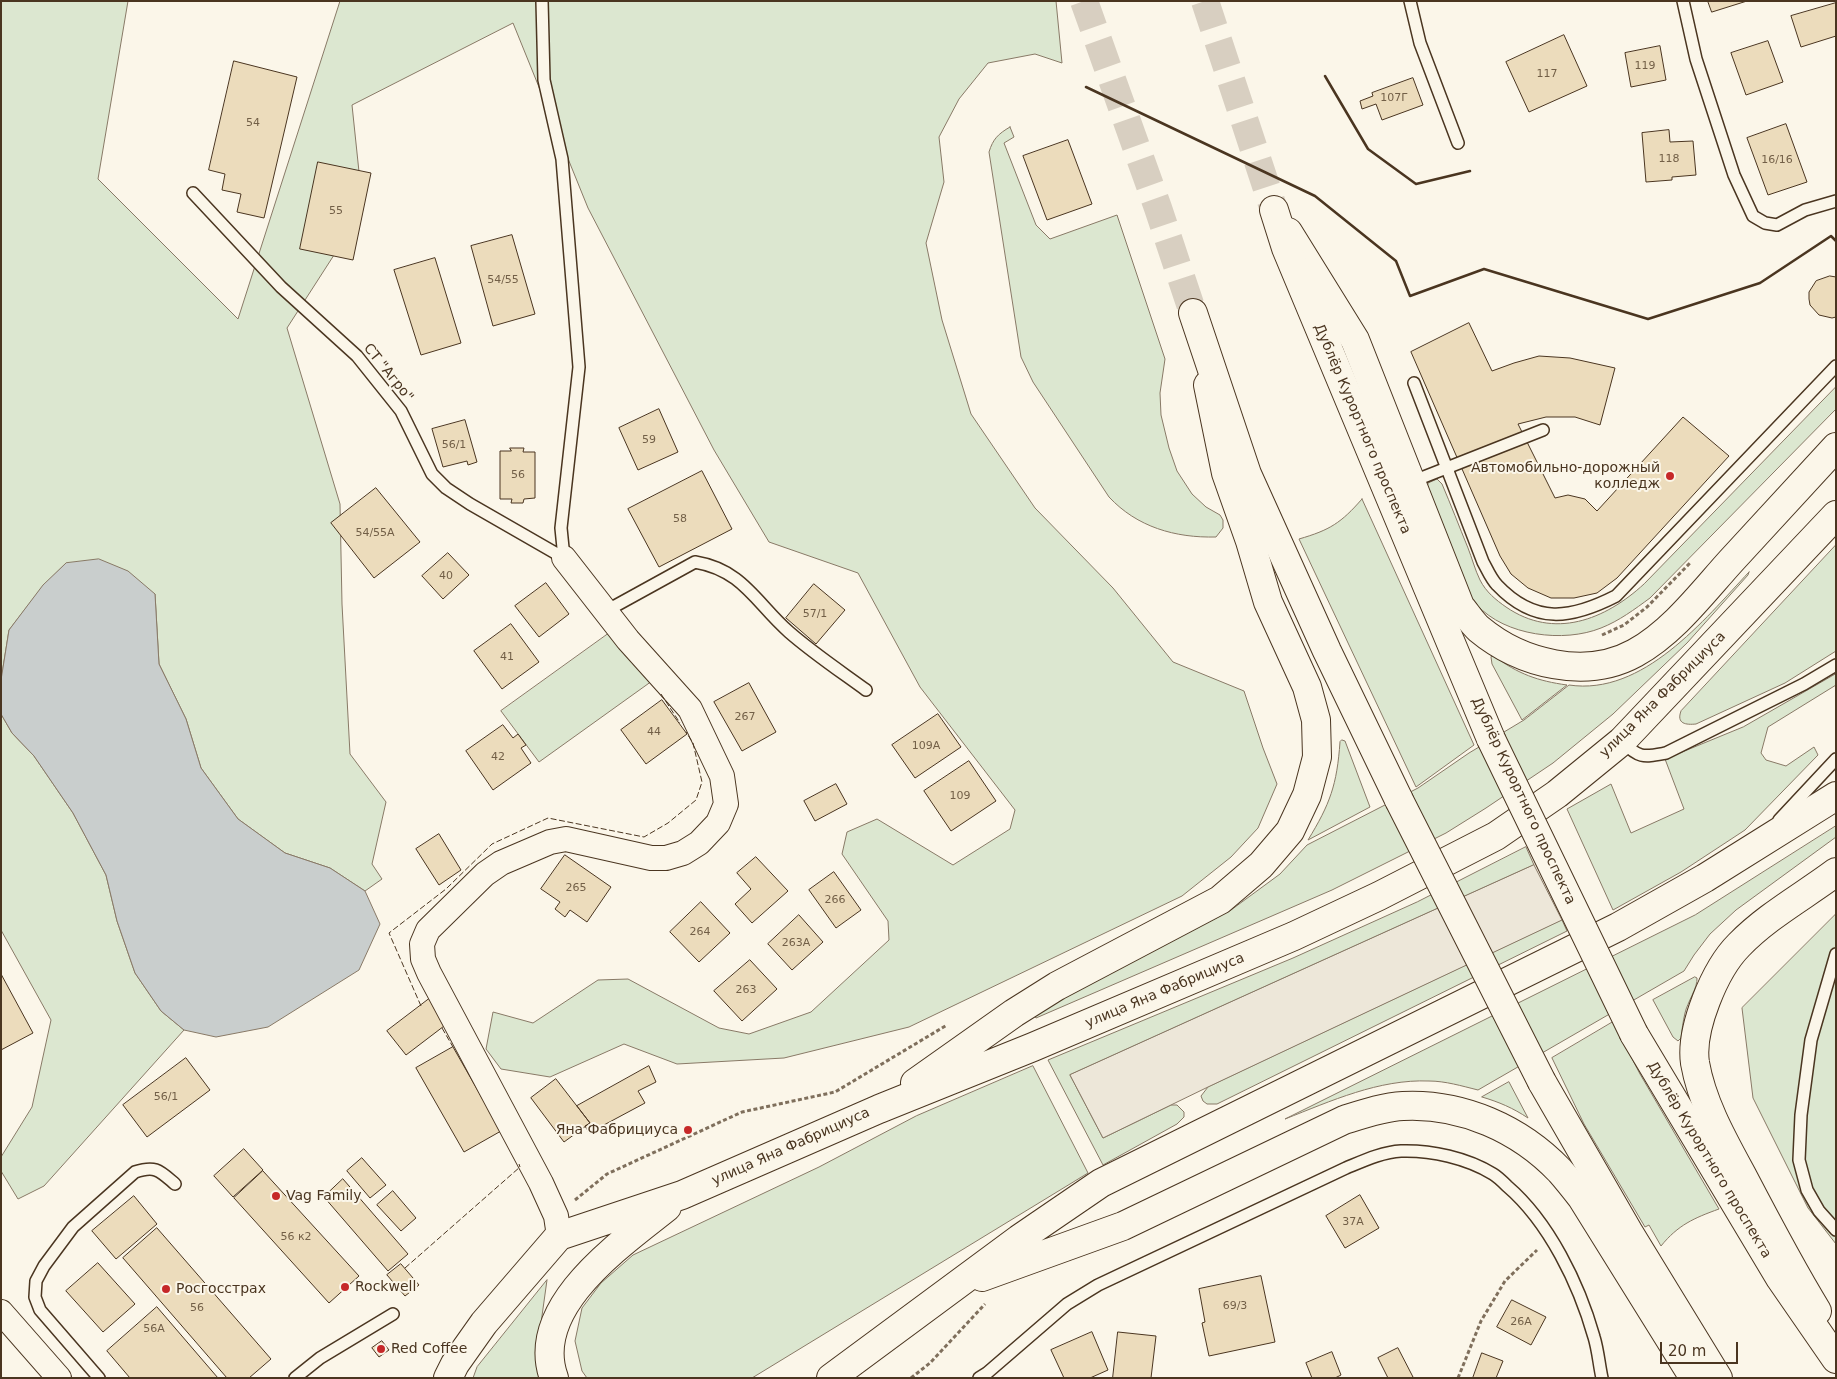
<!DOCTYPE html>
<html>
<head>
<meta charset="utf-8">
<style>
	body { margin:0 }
	#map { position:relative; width:1837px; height:1379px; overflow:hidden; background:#fbf6e9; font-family:"DejaVu Sans",sans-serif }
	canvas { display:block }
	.frame { position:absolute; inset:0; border:2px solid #4a3520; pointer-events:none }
	.scale { position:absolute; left:1660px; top:1342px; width:78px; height:22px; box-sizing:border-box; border:2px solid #4a3520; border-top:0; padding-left:6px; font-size:15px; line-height:18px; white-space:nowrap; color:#4a3520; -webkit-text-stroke:4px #fbf6e9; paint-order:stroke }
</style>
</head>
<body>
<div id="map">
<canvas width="1837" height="1379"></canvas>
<div class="frame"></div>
<div class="scale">20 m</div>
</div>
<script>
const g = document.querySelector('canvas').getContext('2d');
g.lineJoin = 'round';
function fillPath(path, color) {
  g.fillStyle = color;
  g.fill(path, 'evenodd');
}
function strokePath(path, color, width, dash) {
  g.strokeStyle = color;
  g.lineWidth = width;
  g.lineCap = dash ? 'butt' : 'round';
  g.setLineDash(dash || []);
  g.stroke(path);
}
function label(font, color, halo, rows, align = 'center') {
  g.font = font + ' "DejaVu Sans",sans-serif';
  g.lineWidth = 4;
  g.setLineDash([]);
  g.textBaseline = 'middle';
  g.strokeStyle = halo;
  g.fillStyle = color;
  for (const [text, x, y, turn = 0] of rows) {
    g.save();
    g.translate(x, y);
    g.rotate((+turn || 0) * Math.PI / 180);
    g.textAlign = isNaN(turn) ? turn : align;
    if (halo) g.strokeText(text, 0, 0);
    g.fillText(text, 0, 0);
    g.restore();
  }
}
const green = new Path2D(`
	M1,1h127l-30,178 140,140 102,-318h716l6,62 -27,-9 -47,9 -29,36 -20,38 5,45 -18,61 16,77 29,94 64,94 78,80 60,74 71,29 19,57 14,36 -19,44 -27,29 -49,39 -273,131 -125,31 -107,6 -53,-20 -74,33 -49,-8 -15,-20 7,-37 40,11 65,-43 30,-1 91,49 30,6 62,-22 78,-72 -1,-19 -46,-67 5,-22 30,-13 76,46 57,-36 5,-19 -95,-123 -62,-114 -89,-31 -55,-92 -126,-242 -75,-185 -161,82 11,105 -76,118 53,176 2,100 8,150 36,48 -14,62 10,15 -17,12 -35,-23 -45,-15 -47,-34 -37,-51 -15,-49 -27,-55 -4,-70 -89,-31 -23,23 -34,44 -8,50z
	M1010,127l4,10 -10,6 32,82 14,14 67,-24 48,144 -5,34 1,22 8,33 8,23 15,23 14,13 14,8 3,5v8l-7,9c-41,1 -79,-10 -107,-40l-76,-115 -12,-25 -32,-205c4,-13 9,-18 21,-25z
	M1836,387v22l-186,189c-15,11 -31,23 -49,30 -37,15 -96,8 -124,-23 -14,-15 -20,-35 -27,-54 -8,-20 -16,-40 -23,-60l1,-8 9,-4 5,5c9,21 17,42 26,64 4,10 7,22 12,32 6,12 16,20 26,27 48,33 99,13 138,-23z
	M1362,499l112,246 -58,42 -117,-248c31,-9 42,-16 63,-40z
	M1836,545v106l-51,32 -89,41c-10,1 -20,0 -15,-13z
	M1749,572l-1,3 -61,68 -74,71 -60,49 -67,45 -40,25 -114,57 -296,128 -3,-4 198,-104 49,-36 27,-29 111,-57 51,-35 55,-33 45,-35c74,11 135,-65 180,-113z
	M615,629l37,52 -113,81 -38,-51z
	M1494,656c24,18 44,25 73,29l-45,35 -30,-56 -1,-7z
	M1836,674v11l-68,42 -7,26 5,7 20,6 28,-19 4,8 -73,75 -64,42 -68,38 -46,-101 44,-25 20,49 53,-24 -19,-50 78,-32z
	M1,714l11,19 22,23 39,57 33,62 11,46 18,52 26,38 23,19 -140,156 -26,13 -17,-28v-14l31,-50 19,-87 -50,-90z
	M1342,740l3,1 25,66 -62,33c22,-36 29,-55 32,-98z
	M1836,826v11l-100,73 -26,24 -16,21 -10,16 -206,119c-16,-4 -33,-9 -49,-9 -50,-2 -98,20 -144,38l410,-204z
	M1526,847l8,18 -464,210 33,63 68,-33h6l7,7v5l-7,7 -74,41 -55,-105 245,-102 124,-56z
	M1836,914v330l-28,-36 -55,-110 -11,-90z
	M1562,920l5,11 -350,173h-10l-4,-3 -2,-5 7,-9z
	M1695,977l2,1c1,9 -10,25 -12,35 -2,8 -3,17 -4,25l-3,3 -5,-4 -20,-37z
	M1613,1022l27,52 79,135c-25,9 -41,16 -58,37l-12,-21 -4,2 -61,-103 -32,-66z
	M1033,1066l55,107 -336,205h-165l-5,-7 -7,-30 7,-33 19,-25 32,-28 186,-88 97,-51z
	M1509,1082l19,36c-15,-10 -29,-16 -46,-21z
	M547,1280l-11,79 8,19h-71l4,-11z`);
const parking = new Path2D(`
	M1534,865l28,55 -354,167 -105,51 -33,-63z`);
const water = new Path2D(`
	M99,559l29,12 27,23 4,70 27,55 15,49 37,51 47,34 45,15 35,23 15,33 -21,46 -91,57 -52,10 -32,-7 -23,-19 -26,-38 -18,-52 -11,-46 -33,-62 -39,-57 -22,-23 -11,-19v-34l8,-50 34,-45 23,-22z`);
const building = new Path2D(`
	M1708,1h39l-35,11z
	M1836,3v33l-35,11 -10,-31z
	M1564,35l23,51 -58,26 -23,-50z
	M1768,41l15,41 -37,13 -15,-42z
	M1660,46l6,34 -35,7 -6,-34z
	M234,61l63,16 -33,141 -27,-6 4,-18 -19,-4 3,-16 -16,-4z
	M1413,78l10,27 -41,15 -6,-16 -14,5 -2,-8 13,-5 -1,-3z
	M1786,124l21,58 -39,13 -21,-57z
	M1669,130l1,12 23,-1 3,34 -24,2v3l-26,2 -4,-49z
	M1068,140l24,64 -45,16 -24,-64z
	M318,162l53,11 -18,87 -53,-11z
	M512,235l23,79 -42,12 -22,-80z
	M435,258l26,85 -40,12 -27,-85z
	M1830,276l6,1v40l-4,1 -13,-3 -9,-10 -1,-6v-7l7,-11z
	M1469,323l23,48 22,-8 25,-7 31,2 45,10 -15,57 -25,-8h-29l-28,7 37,74 13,-3 17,4 12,12 86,-94 46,39 -112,122 -20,15 -23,5h-23l-23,-10 -17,-14 -11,-18 -89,-204z
	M659,409l19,43 -40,18 -19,-42z
	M465,420l12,42 -9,3 -1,-4 -24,6 -11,-38z
	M510,448h14l-1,4h12v46l-11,1 -1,4h-12l1,-4h-12v-48h11z
	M702,471l30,58 -73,38 -31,-58z
	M376,488l44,54 -46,36 -43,-55z
	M448,553l21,22 -26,24 -21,-23z
	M546,583l23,31 -30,23 -24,-31z
	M814,584l31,26 -29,34 -30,-26z
	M511,624l28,38 -37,27 -28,-38z
	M749,683l27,49 -34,19 -28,-49z
	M662,700l25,34 -41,30 -25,-34z
	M938,714l23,33 -46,31 -23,-33z
	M503,725l10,13 5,-4 8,11 -5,3 10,15 -38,27 -27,-39z
	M969,761l27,40 -45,30 -27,-40z
	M836,784l11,20 -32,17 -11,-20z
	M439,834l22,36 -22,15 -23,-36z
	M565,855l46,32 -24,35 -17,-12 -5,7 -10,-8 5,-7 -19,-13z
	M756,857l32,34 -36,32 -17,-19 16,-15 -14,-16z
	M834,872l27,38 -25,18 -27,-38z
	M701,902l29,31 -31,29 -29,-30z
	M799,915l24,27 -31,28 -24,-26z
	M750,960l27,29 -35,32 -28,-30z
	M1,974l32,59 -32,17z
	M429,999l19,24 -42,32 -19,-24z
	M453,1047l48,84 -37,21 -48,-84z
	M186,1058l24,32 -63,47 -24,-32z
	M649,1066l7,16 -18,9 7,12 -56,30 -4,-7 5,-3 -13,-17z
	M556,1079l34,44 -26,19 -33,-44z
	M244,1149l19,21 -30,27 -19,-21z
	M362,1158l24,27 -16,13 -23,-27z
	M263,1171l96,105 -30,27 -95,-105z
	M343,1179l65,75 -20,17 -64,-74z
	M393,1191l23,27 -15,13 -24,-26z
	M1360,1195l19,33 -34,20 -19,-32z
	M134,1196l23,28 -41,35 -24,-28z
	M157,1228l114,131 -22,19h-22l-104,-120z
	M98,1263l37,41 -32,28 -37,-41z
	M401,1264l18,21 -14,11 -18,-21z
	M1261,1276l14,66 -66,14 -7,-33 3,-1 -6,-33z
	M1512,1300l34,17 -15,28 -34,-18z
	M157,1307l61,71h-88l-23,-27z
	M1092,1332l16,38 -18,8h-26l-13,-28z
	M1118,1332l38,4 -5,42h-38z
	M382,1341l7,9 -10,7 -7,-9z
	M1398,1348l15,29 -2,1h-23l-10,-20z
	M1332,1352l9,23 -6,3h-23l-6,-15z
	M1482,1353l21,8 -7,17h-23z`);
const primaryTunnel = new Path2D(`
	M1084,1l74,207 35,105
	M1205,1l69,209`);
const path = new Path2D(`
	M1602,635l22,-10 23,-18 44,-45
	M575,1200l32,-26 135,-62 93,-20 112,-67
	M911,1378l19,-15 55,-59
	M1458,1378l23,-57 24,-40 32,-31`);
const service = new Path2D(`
	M542,1l2,79 18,79 17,208 -18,161 3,30
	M1410,1l10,42 38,100
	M1683,1l13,58 38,116 19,41 12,7 12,2 28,-15 31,-9
	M193,193l88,94 76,69 44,55 31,63 14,14 24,16 94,54
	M1414,383l69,179c4,7 8,17 14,23 38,40 74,34 119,11l220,-230
	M1411,482l132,-52
	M606,611l89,-49c48,8 61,41 94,70 24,21 51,39 77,58
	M1622,741c17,18 22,16 44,12l138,-69 32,-19
	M1779,820l57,-61
	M1836,954l-25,86 -10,75 -2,45 8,30 12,21 17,19
	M99,1378l-59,-68 -5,-13 1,-16 8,-15 29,-39 62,-55c21,-7 25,-1 40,12
	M295,1378l25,-20 73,-44
	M979,1378l8,-5 80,-69 31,-19 248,-117c17,-7 36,-16 55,-17 30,-1 66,7 92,23 5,3 10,8 14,12 42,36 72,98 87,151 4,13 5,27 8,41`);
const minor = new Path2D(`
	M559,1236l-3,-20 -15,-33 -112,-210 -6,-14 -1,-15 6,-14 57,-56 16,-11 49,-21 16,-3 85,19h15l17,-5 16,-10 19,-20 8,-19 -4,-28 -32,-67 -62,-69 -64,-82
	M1,1312l58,66`);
const secondary = new Path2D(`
	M1288,232l67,108 105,266c6,7 12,17 19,23 42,35 107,51 156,24 38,-21 67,-60 96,-92 35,-38 70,-76 105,-114
	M915,1083l99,-70 43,-27 163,-86 41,-35 29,-34 17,-36 10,-38 -1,-37 -9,-33 -39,-85 -18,-61 -24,-68 -18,-88
	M982,1277l141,-51 221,-106c19,-6 39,-13 59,-14 59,-3 117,23 157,65 8,9 15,18 22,27l112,180
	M1817,1311c-27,-44 -51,-90 -75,-136 -19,-35 -40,-72 -47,-112 -5,-34 20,-94 44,-118 28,-29 65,-49 97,-73
	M448,1378l7,-14 29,-41 75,-87 123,-41 197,-86 154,-62 261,-111 85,-40 117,-60 61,-42 65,-53 214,-226
	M554,1378c-26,-71 67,-134 113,-171
	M831,1378l188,-139 82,-56 517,-256 87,-49 131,-82`);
const primary = new Path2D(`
	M1274,210l12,38 205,491
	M1193,313l54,161 80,177 72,149
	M1634,1034l146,244 56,81
	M1542,1082l86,149 90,147`);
const primaryBridge = new Path2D(`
	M1491,739l143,295
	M1399,800l143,282`);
const fence = new Path2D(`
	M661,694l19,29
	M421,1006l-32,-73 57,-44 46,-45 56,-26 96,19 24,-14 28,-23 6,-18 -9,-39 -7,-11
	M442,1028l11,19
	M405,1268l115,-101 -1,-3`);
const wall = new Path2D(`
	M1325,76l43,73 48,35 54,-13
	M1086,87l229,109 81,65 14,35 74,-27 164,50 112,-36 71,-47 5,5`);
const markers = [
	[1670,476,5,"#c62828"],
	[688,1130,5,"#c62828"],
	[276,1196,5,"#c62828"],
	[345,1287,5,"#c62828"],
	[166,1289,5,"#c62828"],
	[381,1349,5,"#c62828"]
];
const numberNames = [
	["119",1645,66],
	["117",1547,74],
	["107Г",1394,98],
	["54",253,123],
	["118",1669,159],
	["16/16",1777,160],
	["55",336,211],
	["54/55",503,280],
	["59",649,440],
	["56/1",454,445],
	["56",518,475],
	["58",680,519],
	["54/55А",375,533],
	["40",446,576],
	["57/1",815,614],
	["41",507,657],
	["267",745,717],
	["44",654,732],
	["109А",926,746],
	["42",498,757],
	["109",960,796],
	["265",576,888],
	["266",835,900],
	["264",700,932],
	["263А",796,943],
	["263",746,990],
	["56/1",166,1097],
	["37А",1353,1222],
	["56 к2",296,1237],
	["69/3",1235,1306],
	["56",197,1308],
	["26А",1521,1322],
	["56А",154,1329]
];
const streetNames = [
	["СТ \"Агро\"",388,373,51],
	["Дублёр Курортного проспекта",1362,429,67],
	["улица Яна Фабрициуса",1663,695,-45],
	["Дублёр Курортного проспекта",1523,801,65],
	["улица Яна Фабрициуса",1165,991,-23],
	["улица Яна Фабрициуса",791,1147,-24],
	["Дублёр Курортного проспекта",1709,1160,59]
];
const poiNames = [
	["Автомобильно-дорожный",1660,468,"right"],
	["колледж",1660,484,"right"],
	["Яна Фабрициуса",678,1130,"right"],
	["Vag Family",286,1196],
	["Rockwell",355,1287],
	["Росгосстрах",176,1289],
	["Red Coffee",391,1349]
];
fillPath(green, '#dce7d0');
strokePath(green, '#887966', 1);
fillPath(parking, '#ede7d9');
strokePath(parking, '#887966', 1);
fillPath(water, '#c9cecd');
strokePath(water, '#887966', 1);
fillPath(building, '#ecdcbc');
strokePath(building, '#4a3520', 1);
strokePath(primaryTunnel, '#d8cfc1', 28, [28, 14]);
strokePath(service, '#4a3520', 14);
strokePath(minor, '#4a3520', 26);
strokePath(secondary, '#4a3520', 30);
strokePath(primary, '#4a3520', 30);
strokePath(path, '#7f6f5c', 3, [4, 2.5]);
strokePath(service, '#fbf6e9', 11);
strokePath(minor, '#fbf6e9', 24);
strokePath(secondary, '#fbf6e9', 28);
strokePath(primary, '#fbf6e9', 28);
strokePath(primaryBridge, '#4a3520', 30, []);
strokePath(primaryBridge, '#fbf6e9', 28);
strokePath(fence, '#4a3520', 1, [6, 2.5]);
strokePath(wall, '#4a3520', 2.5);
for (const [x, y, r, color] of markers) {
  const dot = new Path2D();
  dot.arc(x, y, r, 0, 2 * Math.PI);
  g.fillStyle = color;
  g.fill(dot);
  strokePath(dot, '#fbf6e9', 2);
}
label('11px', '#725f47', null, numberNames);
label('14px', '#4a3520', '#fbf6e9', streetNames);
label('14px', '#4a3520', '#fbf6e9', poiNames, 'left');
</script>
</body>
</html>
